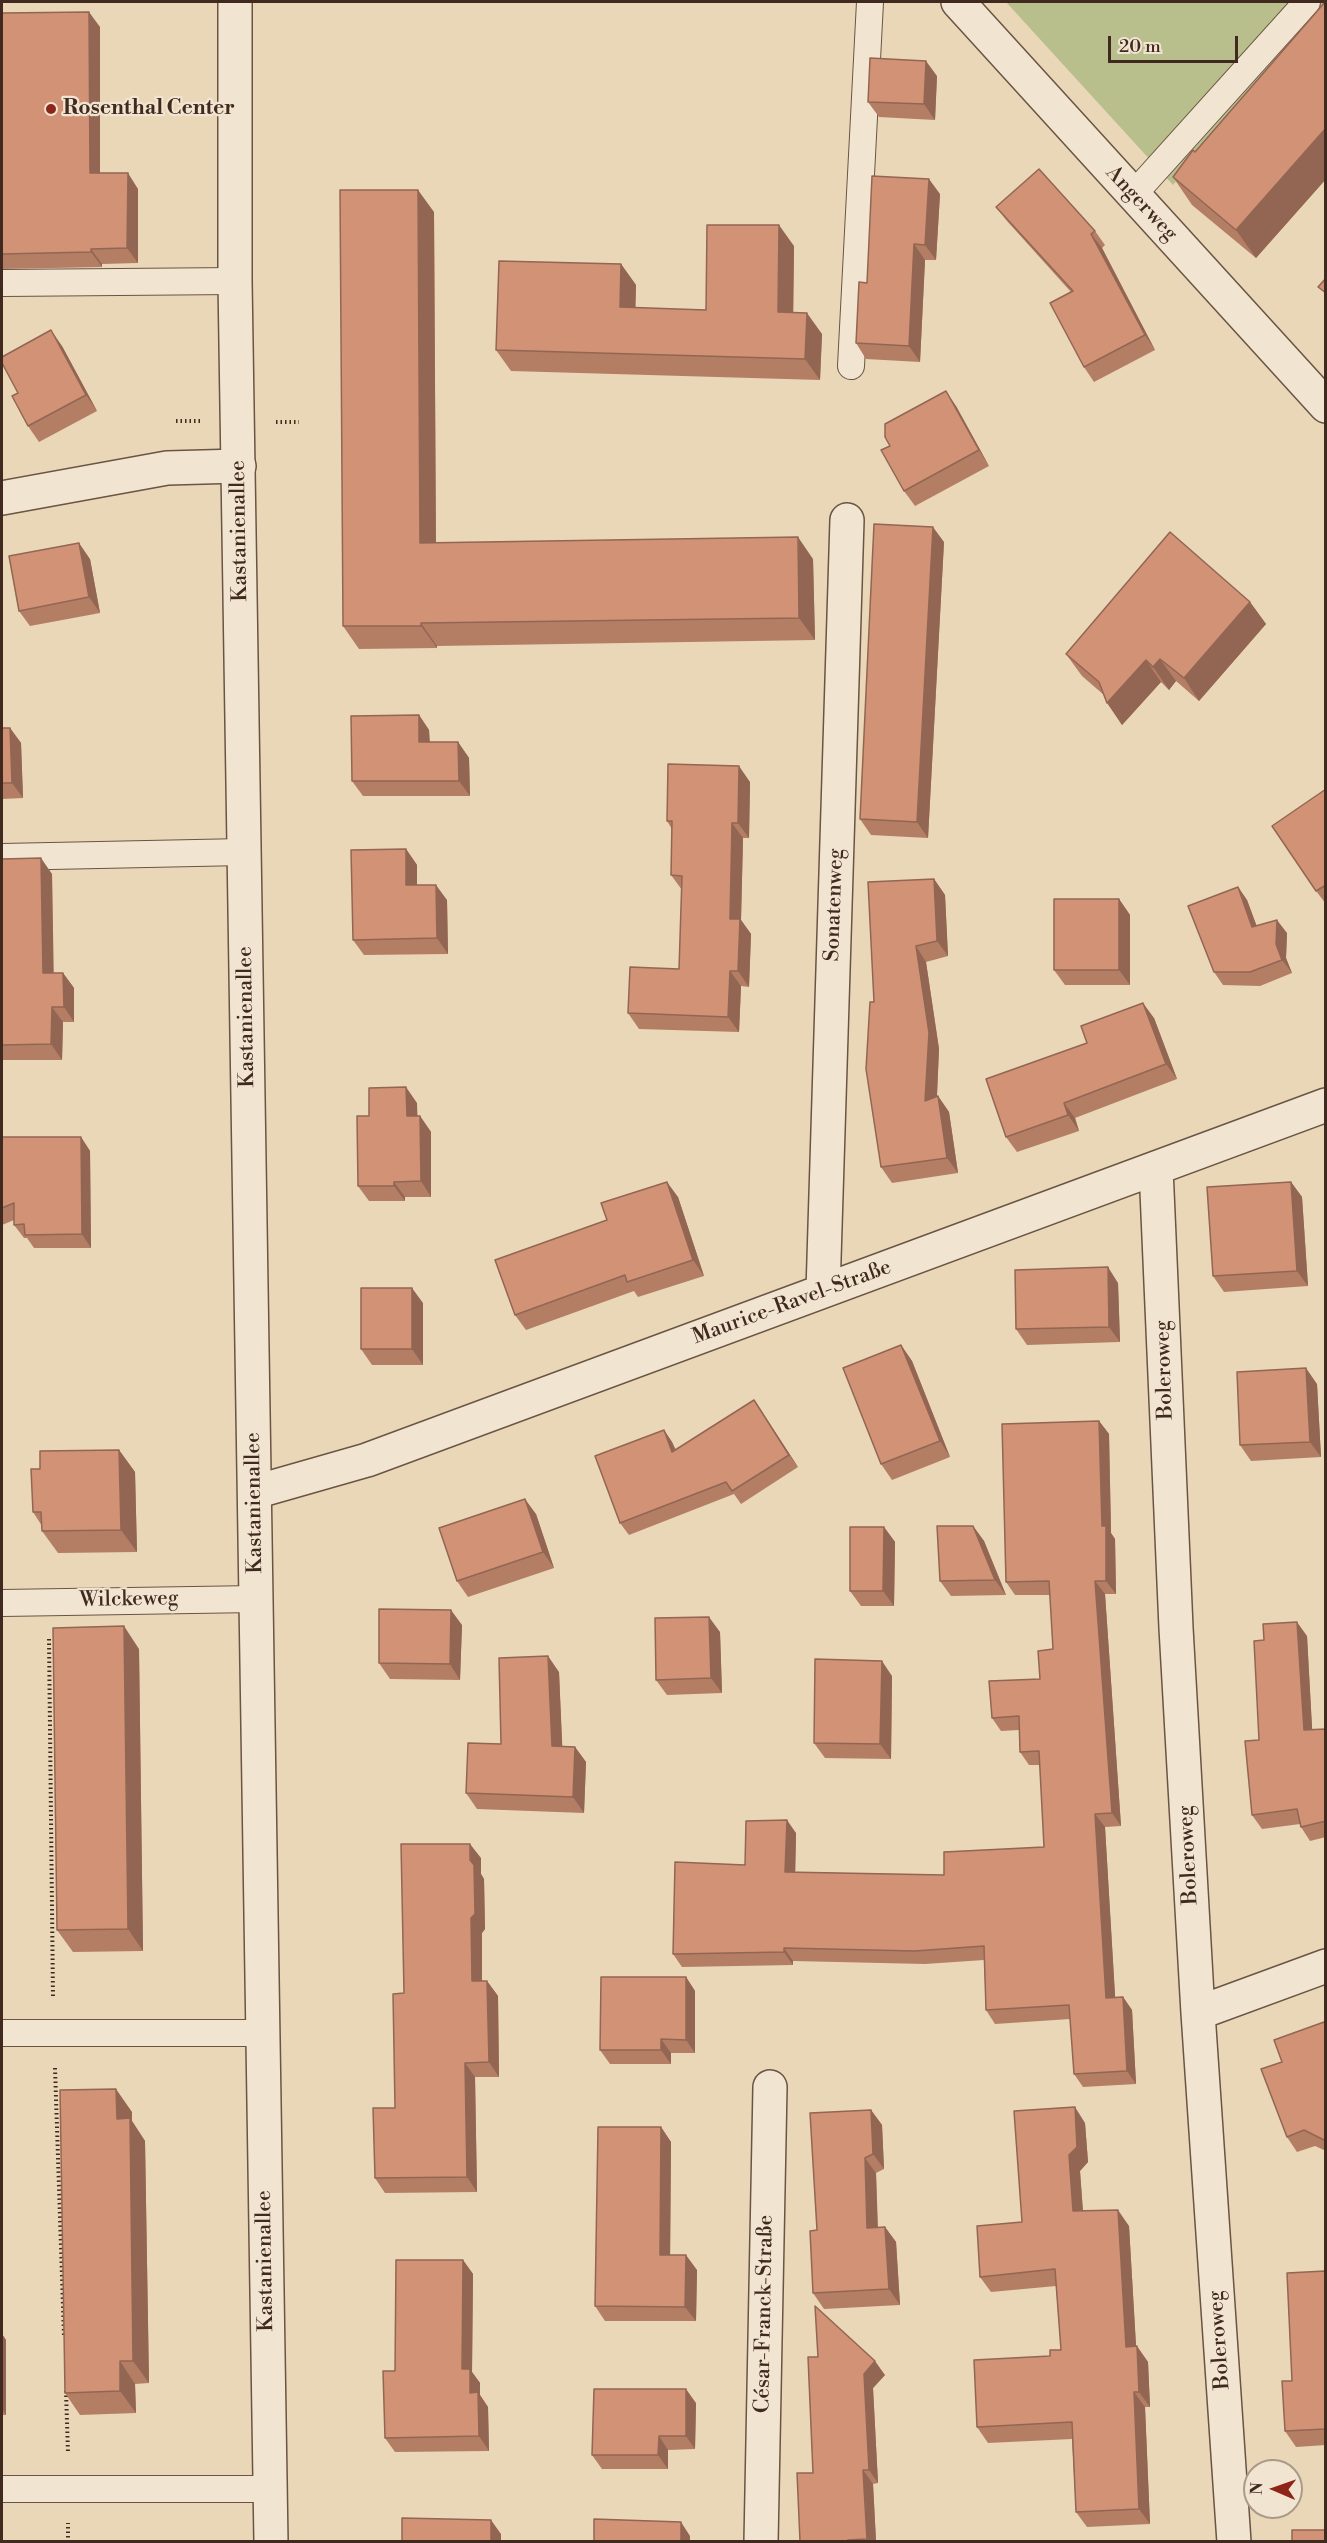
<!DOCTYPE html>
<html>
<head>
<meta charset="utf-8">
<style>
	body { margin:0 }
	#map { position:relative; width:1327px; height:2543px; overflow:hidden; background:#ead7b8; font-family:"Libre Bodoni",serif }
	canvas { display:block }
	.frame { position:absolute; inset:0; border:3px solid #40291e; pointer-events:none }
	.north { position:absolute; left:1243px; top:2459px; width:60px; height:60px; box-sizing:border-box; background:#f1e5d1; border:2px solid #aa9a89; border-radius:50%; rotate:272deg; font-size:16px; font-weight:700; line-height:24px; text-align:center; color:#40291e }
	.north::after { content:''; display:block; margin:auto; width:21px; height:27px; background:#8f2418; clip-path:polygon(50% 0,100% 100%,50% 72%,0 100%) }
	.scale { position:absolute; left:1108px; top:36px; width:130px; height:27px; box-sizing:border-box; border:3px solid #40291e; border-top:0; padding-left:8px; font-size:18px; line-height:21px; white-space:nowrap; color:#40291e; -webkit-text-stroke:4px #f1e5d1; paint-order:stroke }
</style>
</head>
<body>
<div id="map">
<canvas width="1327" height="2543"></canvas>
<div class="frame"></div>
<div class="north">N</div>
<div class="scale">20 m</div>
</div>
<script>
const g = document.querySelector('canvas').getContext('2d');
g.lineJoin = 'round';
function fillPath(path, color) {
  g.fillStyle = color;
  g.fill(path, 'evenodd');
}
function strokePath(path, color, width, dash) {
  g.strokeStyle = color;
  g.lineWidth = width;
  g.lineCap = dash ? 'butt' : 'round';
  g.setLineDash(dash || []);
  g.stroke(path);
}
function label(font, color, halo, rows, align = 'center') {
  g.font = font + ' "Libre Bodoni",serif';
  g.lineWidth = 4.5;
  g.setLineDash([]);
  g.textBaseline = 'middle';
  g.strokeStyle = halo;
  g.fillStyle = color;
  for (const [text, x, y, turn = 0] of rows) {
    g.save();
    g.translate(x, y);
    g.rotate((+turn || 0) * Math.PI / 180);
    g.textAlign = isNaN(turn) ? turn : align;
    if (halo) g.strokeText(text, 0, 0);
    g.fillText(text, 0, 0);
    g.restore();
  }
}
const green = new Path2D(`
	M1006,2h319l1,1 -153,182z`);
const path = new Path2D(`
	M176,421h24
	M276,422h23
	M49,1639l4,358
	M55,2068l9,268
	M66,2391l2,62
	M68,2542v-19`);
const service = new Path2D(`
	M1133,195l174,-193
	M2,283l233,-2
	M851,366l19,-364
	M2,857l242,-5
	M2,1603l254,-4
	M2,2033h261
	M2,2489h268`);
const minor = new Path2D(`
	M958,2l368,404
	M2,498l165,-30 72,-2
	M1156,1168l20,460 22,385 36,529
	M823,1291l24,-771
	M255,1492l112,-32 959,-355
	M1198,2013l128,-47
	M761,2542l9,-455`);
const tertiary = new Path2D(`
	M235,2v279l36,2261`);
const wall = new Path2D(`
	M1326,2v177l-70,79 -64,-53 -19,-28z
	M2,13l98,14v146l38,16v74l-36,1v3l-100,2z
	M937,76l-2,44 -56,-3 -11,-15z
	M940,194l-4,66h-11l-5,102 -54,-3 -10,-16 11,-60z
	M996,207l99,24 10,14 -3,3 53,102 -61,32 -10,-15 -13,-75 -64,-71z
	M434,212l2,331 377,16 2,81 -378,6v2l-78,1 -16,-23z
	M794,246l-1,66 29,22 -2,46 -309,-9 -15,-21 125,-86 15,21 -1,23 71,2z
	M62,346l35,65 -58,31 -11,-16 -10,-33z
	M956,406l33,60 -74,40 -11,-15z
	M944,542l-16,296 -57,-3 -11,-16z
	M90,559l10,54 -70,13 -11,-15z
	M1250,602l16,22 -67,77 -23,-20 -7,9 -8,-8 -39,43 -18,-30 -22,-19 -16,-22z
	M419,715l10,15 1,12h28l11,16 1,38h-107l-11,-15z
	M2,728h8l11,15 2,55 -21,1z
	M750,782l-1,56h-6l-2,82 10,14 -2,53 -8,-1 -2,46 -100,-3 -11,-16 51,-44 3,-79 -11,-15 1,-46 -5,-8z
	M1326,789v115l-10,-13z
	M406,849l11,16v20l30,15 1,54 -84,1 -11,-15z
	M2,859l50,15 1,99h10l11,15v34h-11l-1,38h-60z
	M934,879l11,16 3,61 -22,6 13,87 -2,47h1l11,16 9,61 -66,10 -11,-16 -7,-165z
	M1238,887l9,13 9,25 31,8 -1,25 6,15 -32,13 -37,-1 -9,-13z
	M1119,899l11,16v70h-65l-11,-15z
	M1154,1018l23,61 -102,39 4,13 -62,21 -11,-15 81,-94z
	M417,1103v13h3l11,16v65h-26v4h-36l-11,-15 11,-70z
	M81,1137l9,14 1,97h-57l-7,-10h-3l-10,-13v-5l-12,5v-87z
	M1291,1182l11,15 6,89 -84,6 -11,-16z
	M678,1197l26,79 -66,21 -4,-6 -108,39 -11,-15z
	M1118,1283l2,59 -93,3 -11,-16z
	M423,1303v62h-51l-11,-16z
	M901,1345l11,16 38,96 -58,23 -11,-16z
	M1317,1384l4,73 -70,4 -11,-16z
	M754,1400l44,67 -57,37 -7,-10 -105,41 -9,-12 44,-93 8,12 4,8z
	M1099,1421l10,13 2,99 4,6 1,55h-11l16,232 -16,1 10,170h8l9,13 4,74 -53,3 -9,-13 -4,-55 -75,5 -9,-14 -2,-50 -59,4 -132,-3v4l-111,2 -9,-13 72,-89 51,-32 -1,39 149,3 100,-28 -4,-82h-11l-9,-13 -1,-22 -18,1 -9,-13 48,-39 13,-30 -3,-54h-35l-9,-13z
	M119,1450l16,22 2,80 -79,1 -16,-22v-5l-9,-14 7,-43z
	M536,1514l18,54 -86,29 -11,-16z
	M973,1526l11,15 22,54 -55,1 -11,-15z
	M884,1527l11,15 -1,64h-33l-11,-15z
	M462,1625l-2,55 -70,-1 -11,-16z
	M720,1632l2,61 -55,2 -11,-15z
	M1307,1636l5,94 14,-1v108l-16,4 -9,-14 -1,-3 -38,5 -10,-14 7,-75z
	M139,1649l4,302 -70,1 -16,-22z
	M559,1672l3,74 13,1 11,15 -2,51 -107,-4 -11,-16 35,-49z
	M892,1676l-1,83 -66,-1 -11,-15z
	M481,1858v16l3,5 1,50 -3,4v48h5l11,15 1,81h-24l2,115 -92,1 -10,-15 20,-70z
	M686,1977l9,14v62h-24v11h-61l-10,-14z
	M1324,2022l2,3v126l-11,-5 -18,6 -10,-15 -5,-75z
	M871,2110l11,15 2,44 -8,4 2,54h7l11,15 4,63 -76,4 -11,-16 4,-63z
	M132,2112v9l13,20 4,242 -14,1 1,29 -56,2 -15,-22z
	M1085,2123l3,39 -8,9 3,40 46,15 7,120 12,16 2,45h-5l5,117 -63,3 -11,-15 -4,-73 -84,4 -11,-16 73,-71 11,-6 -5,-64 -65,6 -11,-15 42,-55z
	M661,2127l10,15 -1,113 27,15 -1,51h-91l-10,-15z
	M463,2260l10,14 -1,98 8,11v12l8,12 1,44 -94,1 -10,-14 10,-67z
	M1325,2271l1,174 -30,2 -11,-16 7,-50z
	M2,2334l4,6v75h-4z
	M808,2357l77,18 -12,13 5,95 -5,1 3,57h-76l13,-68z
	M696,2403l-1,46 -27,1v19h-66l-10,-14z`);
const shadedWall = new Path2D(`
	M89,12l11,15v162l-10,-16z
	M926,61l11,15 -2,44 -11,-16z
	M1326,128v51l-70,79 -20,-28z
	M128,173l10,16v74l-11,-15z
	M929,179l11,15 -4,66 -11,-15z
	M418,190l16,22 2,353 -16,-22z
	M779,225l15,21 -1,87 -15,-21z
	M1091,234l11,14 53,102 -10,-15z
	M914,244l11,16 -5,102 -11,-16z
	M91,249l11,15v3l-11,-15z
	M621,264l15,21 -1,43 -15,-21z
	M807,313l15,21 -2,46 -15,-21z
	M51,330l11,16 35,65 -11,-16z
	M946,391l10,15 33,60 -10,-16z
	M933,527l11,15 -16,296 -11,-16z
	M798,537l15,22 2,81 -16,-22z
	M79,543l11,16 10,54 -11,-16z
	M1250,602l16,22 -67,77 -15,-23z
	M421,623l16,23v2l-16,-22z
	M1160,659l16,22 -7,9 -16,-23z
	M1146,660l15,22 -39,43 -15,-22z
	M419,715l10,15 1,28 -11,-16z
	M10,728l11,15 2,55 -11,-15z
	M458,742l11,16 1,38 -11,-15z
	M739,766l11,16 -1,56 -11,-15z
	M732,823l11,15 -2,82 10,14 -2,53 -11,-16 -8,-52z
	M406,849l11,16v36l-11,-16z
	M41,858l11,16 2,114 -11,-15z
	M934,879l11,16 3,61 -11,-15z
	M436,885l11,15 1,54 -11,-16z
	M1238,887l9,13 15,40 -10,-13z
	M1119,899l11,16v70l-11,-15z
	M1277,920l10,13 -1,25 6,15 -10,-13 -6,-16z
	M916,946l10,16 13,87 -3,67 -11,-15z
	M730,971l11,15 -2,46 -11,-15z
	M63,973l11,15v34l-10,-15z
	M1143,1003l11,15 23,61 -11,-15z
	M52,1007l11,15 -1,38 -11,-16z
	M406,1087l11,16 1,29 -11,-16z
	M938,1096l11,16 9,61 -11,-15z
	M1064,1103l11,15 4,13 -11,-16z
	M420,1116l11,16v65l-10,-16z
	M81,1137l9,14 1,97 -9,-14z
	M394,1182l11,15v4l-11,-15z
	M667,1182l11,15 26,79 -11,-16z
	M1291,1182l11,15 6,89 -11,-15z
	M1108,1267l10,16 2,59 -11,-15z
	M412,1288l11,15v62l-11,-16z
	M901,1345l11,16 38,96 -10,-16z
	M1306,1368l11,16 4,73 -11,-15z
	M754,1400l8,12 36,55 -9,-12z
	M1099,1421l10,13 2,99 4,6 1,55 -10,-13 -4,-55z
	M664,1430l8,12 9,22 -9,-12z
	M119,1450l16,22 2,80 -16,-22z
	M525,1499l11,15 18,54 -11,-16z
	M973,1526l11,15 22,54 -11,-15z
	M884,1527l11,15 -1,64 -11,-15z
	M1095,1581l10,13 16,232 -9,-13z
	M451,1610l11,15 -2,55 -10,-16z
	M709,1617l11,15 2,61 -11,-15z
	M1297,1622l10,14 6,108 -9,-14z
	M124,1626l15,23 4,302 -15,-22z
	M548,1656l11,16 4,90 -11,-16z
	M882,1661l10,15 -1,83 -11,-15z
	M575,1747l11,15 -2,51 -11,-16z
	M1095,1814l10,13 11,184 -10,-13z
	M787,1820l9,13 -1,52 -10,-13z
	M470,1844l11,14v16l3,5 1,50 -3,4v63l-10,-15z
	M784,1948l9,13v4l-9,-13z
	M686,1977l9,14v62l-9,-13z
	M487,1981l11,15 1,81 -10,-15z
	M1123,1997l9,13 4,74 -9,-13z
	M661,2039l10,14v11l-10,-14z
	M465,2063l10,14 2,115 -10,-15z
	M116,2089l16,23v9l13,20 4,242 -16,-22 -16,-242z
	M1075,2107l10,16 3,39 -8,9 4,56 -11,-16 -4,-56z
	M871,2110l11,15 2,44 -11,-15z
	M2,2113l1,60 -1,-2z
	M661,2127l10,15 -1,128 -10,-15z
	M865,2158l11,15 2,70 -11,-15z
	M1118,2210l11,16 8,136 -11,-15z
	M885,2227l11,15 4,63 -11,-16z
	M686,2255l11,15 -1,51 -11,-14z
	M463,2260l10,14 -1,98 8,11v12l8,12 1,44 -10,-15 -9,-43 -8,-24z
	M2,2334l4,6v75l-4,-7z
	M1137,2346l11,16 2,45 -11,-15z
	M120,2361l15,23 1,29 -16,-22z
	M875,2361l10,14 -12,13 5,95 -9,-13 -5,-96z
	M686,2389l10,14 -1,46 -9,-13z
	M1134,2392l11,15 5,117 -11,-15z
	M659,2436l9,14v19l-10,-14z
	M863,2470l10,14 3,57h-7l-2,-2z
	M491,2520l10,14v7h-10z
	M681,2522l9,14v5h-9z`);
const building = new Path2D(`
	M1325,2h1v126l-90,102 -63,-53 20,-27 2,2z
	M89,12l1,161h38l-1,75 -36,1v3l-89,2v-241z
	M870,58l56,3 -2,43 -56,-2z
	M1039,169l56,62 -4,3 54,101 -61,32 -34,-64 23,-12 -77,-84z
	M872,176l57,3 -4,66 -11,-1 -5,102 -53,-3 3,-61 8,1z
	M340,190h78l2,353 378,-6 1,81 -378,5v3h-78z
	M707,225h72l-1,87 29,1 -2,46 -309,-9 3,-89 122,3 -1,43 86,3z
	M1326,278v15l-8,-6z
	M51,330l35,65 -58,31 -16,-30 6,-3 -16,-30v-6z
	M946,391l33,59 -75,41 -23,-41 9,-4 -5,-9v-13z
	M874,524l59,3 -16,295 -57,-3z
	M1170,532l80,70 -66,76 -24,-19 -7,8 -7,-7 -39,43 -8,-21 -33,-28z
	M79,543l10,54 -70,14 -10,-55z
	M419,715v27h39l1,39h-107l-1,-65z
	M2,728h8l2,55h-10z
	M668,764l71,2 -1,57h-6l-2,96h10l-2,52h-8l-2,46 -100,-4 2,-46 49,2 3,-93 -11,-1 1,-54h-5z
	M1326,789v96l-10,6 -44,-65z
	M406,849v36h30l1,53 -84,2 -2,-90z
	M41,858l2,115h20l1,34h-12l-1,37 -49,1v-186z
	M934,879l3,62 -21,5 13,87 -4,68 13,-5 9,62 -66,9 -15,-98 4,-67h4l-6,-120z
	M1238,887l14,40 25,-7 -1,24 6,16 -32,12h-36l-26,-66z
	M1054,899h65v71h-65z
	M1143,1003l23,61 -102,39 4,12 -62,22 -20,-58 101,-36 -6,-17z
	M406,1087l1,29h13l1,65 -27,1v4h-36l-1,-70h12v-28z
	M3,1137h78l1,97 -57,1 -1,-11 -10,1v-22l-12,5v-70z
	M667,1182l26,78 -66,22 -2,-7 -110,40 -20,-55 112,-40 -6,-17z
	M1291,1182l6,89 -84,5 -6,-89z
	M1108,1267l1,60 -93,2 -1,-59z
	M361,1288h51v61h-51z
	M901,1345l39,96 -59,23 -38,-96z
	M1306,1368l4,74 -70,3 -3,-73z
	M754,1400l35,55 -57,36 -6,-9 -106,41 -25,-67 69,-26 8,22z
	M1099,1421l3,105h4v55h-11l17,232 -17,1 11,184 17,-1 4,74 -53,3 -5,-69 -83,5 -2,-64 -69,5 -131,-3v4l-111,2 2,-92 70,3 1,-44 41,-1 -2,52 159,3v-23l100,-5 -5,-96 -19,1 -1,-36 -27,2 -3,-37 51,-2 -2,-28 15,-2 -4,-68 -43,1 -4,-158z
	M119,1450l2,80 -79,1 -1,-19h-8l-2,-43h9v-18z
	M525,1499l18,53 -86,29 -18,-53z
	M937,1526h36l22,54 -55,1z
	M850,1527h34l-1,64h-33z
	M379,1609l72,1 -1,54 -71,-1z
	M709,1617l2,61 -55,2 -1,-62z
	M1297,1622l7,108 22,-1v92l-25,6 -4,-18 -45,6 -7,-74 14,-1 -5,-99 10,-1 -1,-16z
	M124,1626l4,303 -71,1 -4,-302z
	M548,1656l4,90 23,1 -2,50 -107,-4 2,-50 33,1 -2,-86z
	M815,1659l67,2 -2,83 -66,-1z
	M401,1844h69v16l4,5 1,49 -4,4 1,63h15l2,81 -24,1 2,114 -92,1 -2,-70h22l-2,-114 11,-1z
	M601,1977h85v63l-25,-1v11h-61z
	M1324,2022l2,5v114l-22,-11 -17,7 -26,-68 21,-7 -8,-22z
	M116,2089l1,30 13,-1 3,243h-13v30l-55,2 -5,-303z
	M1075,2107l2,40 -8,8 4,56 45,-1 8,137 11,-1 2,46h-5l5,117 -63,3 -4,-90 -95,5 -3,-67 76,-4v-6h11l-6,-81 -75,8 -3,-51 45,-4 -8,-111z
	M871,2110l2,44 -8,4 2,70 18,-1 4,62 -76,4 -3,-62 7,-1 -7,-117z
	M598,2127h63l-1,128h26l-1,52 -90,-1z
	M396,2260h67l-1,109h8v24l8,-1 1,44 -94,2 -2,-67h12z
	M1325,2271l1,158 -41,2 -3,-50h10l-5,-108z
	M815,2306l60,55 -11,13 5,96h-6l4,69 -19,1 -1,1h-47l-3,-68h16l-5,-116h10z
	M594,2389h92v47h-27l-1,19h-66z
	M402,2518l89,2v21h-89z
	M594,2519l87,3v19h-87z
	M1292,2530h34v11h-34z`);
const markers = [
	[51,109,6,"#8f2418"]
];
const poiNames = [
	["Rosenthal Center",63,109]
];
const streetNames = [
	["Angerweg",1141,204,47],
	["Kastanienallee",240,531,-91],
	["Sonatenweg",835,905,-88],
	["Kastanienallee",247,1017,-91],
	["Maurice-Ravel-Straße",792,1303,-20],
	["Boleroweg",1165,1370,-92],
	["Kastanienallee",255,1503,-91],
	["Wilckeweg",129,1600,-1],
	["Boleroweg",1189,1855,-93],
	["Kastanienallee",266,2261,-91],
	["César-Franck-Straße",765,2314,-89],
	["Boleroweg",1220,2340,-94]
];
fillPath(green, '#b9be8d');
strokePath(service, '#6a5444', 28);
strokePath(minor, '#6a5444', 36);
strokePath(tertiary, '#6a5444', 36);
strokePath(path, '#40291e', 4, [1.5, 3]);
strokePath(service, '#f1e5d1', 26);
strokePath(minor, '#f1e5d1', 33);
strokePath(tertiary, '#f1e5d1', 33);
fillPath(wall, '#b47e65');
fillPath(shadedWall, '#926653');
fillPath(building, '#d19276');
strokePath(building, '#926653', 1.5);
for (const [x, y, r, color] of markers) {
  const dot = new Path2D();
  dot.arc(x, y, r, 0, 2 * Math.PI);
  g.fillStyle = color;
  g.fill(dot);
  strokePath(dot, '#f1e5d1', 2);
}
label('bold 21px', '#40291e', '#f1e5d1', poiNames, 'left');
label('21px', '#40291e', '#f1e5d1', streetNames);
</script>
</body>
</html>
